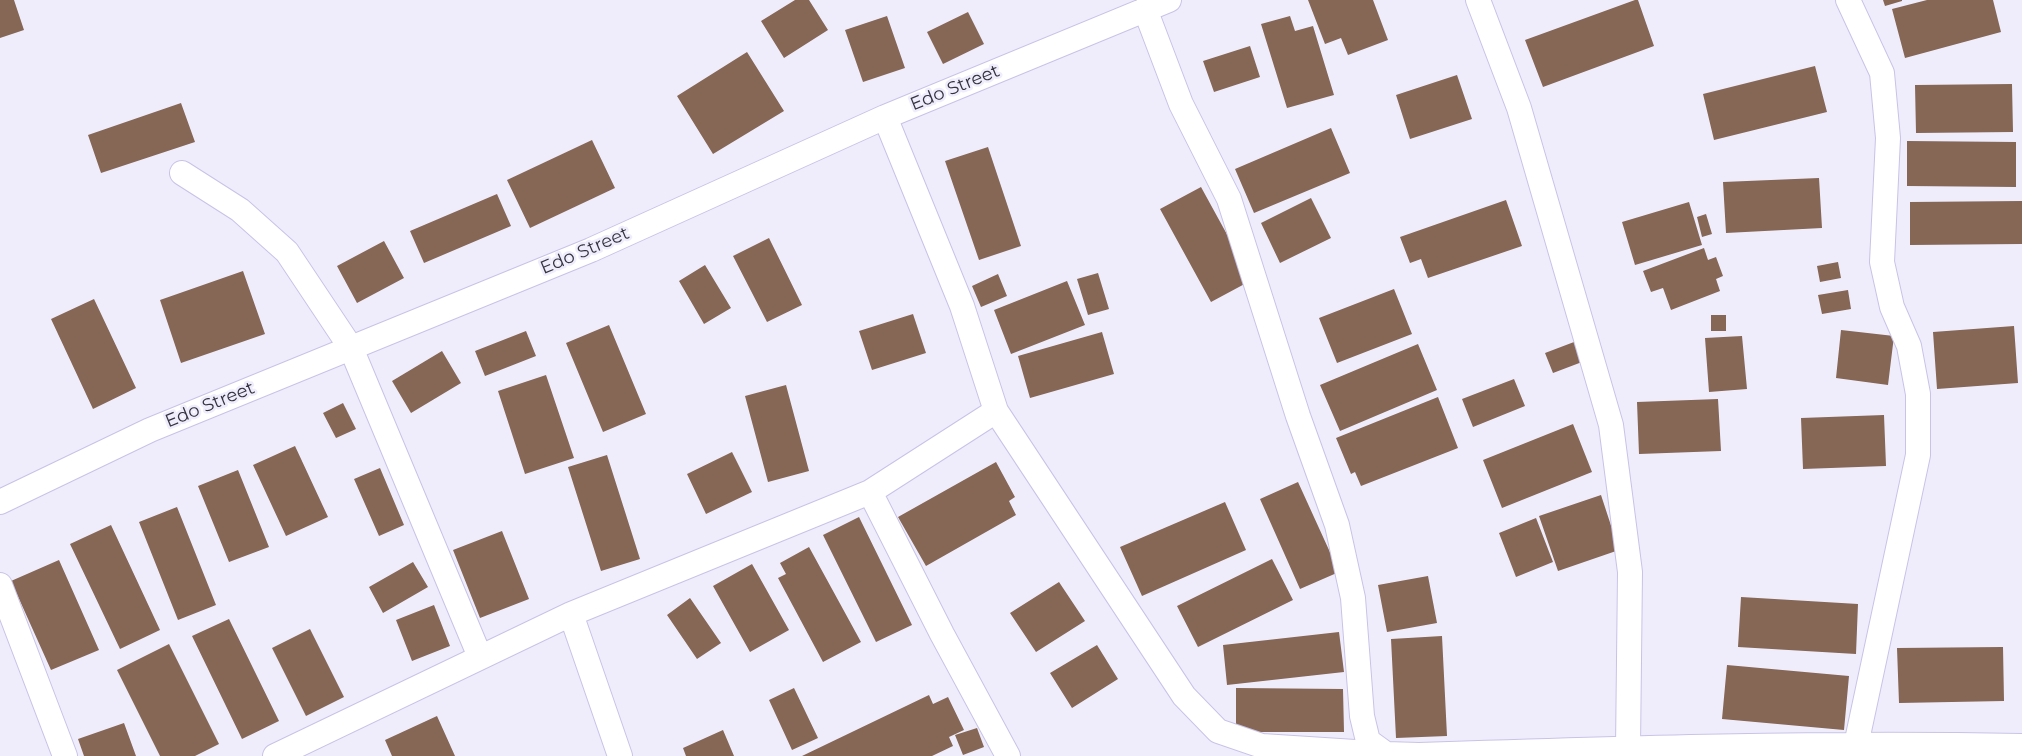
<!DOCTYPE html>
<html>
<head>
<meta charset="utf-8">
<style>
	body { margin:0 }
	canvas { display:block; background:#efedfc }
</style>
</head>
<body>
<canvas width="2022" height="756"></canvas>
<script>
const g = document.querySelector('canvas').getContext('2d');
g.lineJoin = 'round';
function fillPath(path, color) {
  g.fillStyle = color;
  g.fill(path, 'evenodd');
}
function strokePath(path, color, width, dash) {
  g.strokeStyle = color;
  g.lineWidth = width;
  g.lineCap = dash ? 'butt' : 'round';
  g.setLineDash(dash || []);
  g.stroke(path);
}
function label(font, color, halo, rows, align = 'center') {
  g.font = font + ' Montserrat,sans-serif';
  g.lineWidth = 5;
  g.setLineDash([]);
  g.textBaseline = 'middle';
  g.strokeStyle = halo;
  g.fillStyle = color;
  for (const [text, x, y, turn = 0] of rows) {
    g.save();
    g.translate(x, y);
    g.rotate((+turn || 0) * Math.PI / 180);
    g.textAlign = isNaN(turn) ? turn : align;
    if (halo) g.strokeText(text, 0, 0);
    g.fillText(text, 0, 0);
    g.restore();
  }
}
const building = new Path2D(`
	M0,0h14l10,30 -24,8z
	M795,0h14l19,30 -44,28 -23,-37z
	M1308,0h65l15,40 -40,15 -7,-17 -16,6z
	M1635,0h3l16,46 -111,41 -18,-47z
	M1883,0h19v1l-17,5z
	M1927,0h66l8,32 -96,26 -13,-49z
	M968,12l16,32 -41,20 -16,-32z
	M887,16l18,52 -42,14 -18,-52z
	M1290,16l5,15 18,-5 21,69 -47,13 -26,-84z
	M1250,46l10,31 -46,15 -11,-31z
	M747,52l37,59 -71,43 -36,-58z
	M1815,66l12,46 -113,28 -11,-46z
	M1457,75l15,44 -62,20 -14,-44z
	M2012,84l1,48 -97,1 -1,-48z
	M181,103l14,39 -94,31 -13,-38z
	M1331,128l19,45 -96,40 -19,-44z
	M592,140l23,48 -85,40 -23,-48z
	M1907,141l109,1v45l-109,-1z
	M988,147l33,99 -42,14 -34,-99z
	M1819,178l3,50 -96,5 -3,-51z
	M1201,187l51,93 -41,22 -51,-93z
	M497,194l14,32 -87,37 -14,-32z
	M1311,198l20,40 -51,25 -19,-40z
	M1506,200l16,46 -94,32 -7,-19 -11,4 -10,-26z
	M2022,201v43l-112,1v-43z
	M1689,202l13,43 -67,20 -13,-43z
	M1706,214l6,20 -10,3 -5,-20z
	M769,238l33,67 -35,17 -34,-66z
	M384,241l20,37 -47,25 -20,-37z
	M1704,248l4,12 8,-3 7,19 -7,3 4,12 -49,19 -8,-22 -12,4 -8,-21z
	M1838,262l3,16 -21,4 -3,-16z
	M705,265l26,43 -27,16 -25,-43z
	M243,271l22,63 -84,29 -21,-63z
	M1098,273l11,36 -21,6 -11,-36z
	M998,274l9,22 -26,11 -9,-21z
	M1067,281l18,44 -74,29 -17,-44z
	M1394,289l18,45 -75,29 -18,-45z
	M1848,290l3,19 -29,5 -4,-19z
	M94,299l42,89 -43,21 -42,-90z
	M913,314l13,39 -54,17 -13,-39z
	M1711,315h15v16h-15z
	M609,325l37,89 -43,18 -37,-89z
	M2014,326l4,57 -81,6 -4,-57z
	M1841,330l53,6 -6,49 -52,-7z
	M526,331l10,25 -51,20 -10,-25z
	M1102,332l12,42 -84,24 -12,-42z
	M1742,336l5,53 -38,3 -4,-54z
	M1574,342l8,20 -29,11 -8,-20z
	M1418,344l19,46 -97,41 -20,-46z
	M442,351l19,32 -50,30 -19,-32z
	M546,375l28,83 -49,16 -27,-83z
	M1514,379l11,27 -52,21 -11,-28z
	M786,385l23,86 -41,11 -23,-86z
	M1438,397l20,51 -97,38 -6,-14 -4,2 -15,-36z
	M1718,399l3,52 -82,3 -2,-52z
	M343,403l13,26 -20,9 -13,-25z
	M1884,415l2,51 -83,3 -2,-51z
	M1573,424l19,48 -90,36 -19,-48z
	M295,446l33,71 -42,19 -33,-71z
	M732,452l20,40 -46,22 -19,-40z
	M607,455l33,104 -39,12 -33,-104z
	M996,462l19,35 -6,4 7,14 -90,51 -28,-49z
	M380,468l24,57 -25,11 -25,-57z
	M238,470l31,77 -40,15 -31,-76z
	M1298,482l41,90 -39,17 -40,-90z
	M1601,495l18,55 -61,21 -19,-55z
	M1225,502l21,48 -104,46 -22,-49z
	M177,507l39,98 -38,15 -39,-98z
	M859,517l53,108 -36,17 -53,-107z
	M1536,518l17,44 -37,15 -17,-44z
	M111,525l49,105 -40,19 -50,-105z
	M502,531l27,68 -49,19 -27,-68z
	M809,547l52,95 -38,20 -45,-84 8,-4 -6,-11z
	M1272,559l21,41 -95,47 -21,-41z
	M59,560l40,90 -48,20 -40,-89z
	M413,562l15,25 -45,26 -14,-26z
	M752,564l37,66 -39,22 -37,-66z
	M1428,576l9,47 -50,9 -9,-47z
	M1059,582l26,39 -49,31 -26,-39z
	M1741,597l117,7 -2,50 -118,-7z
	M690,598l31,45 -24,16 -30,-44z
	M434,605l16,41 -38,15 -16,-41z
	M229,619l50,102 -37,18 -50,-103z
	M310,629l34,68 -38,19 -34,-68z
	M1339,632l5,40 -117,13 -4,-40z
	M1442,636l5,100 -51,2 -5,-99z
	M169,644l50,100 -24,12h-35l-43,-86z
	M1097,645l21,34 -46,29 -22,-35z
	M2003,647l1,54 -105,2 -2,-55z
	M1727,665l122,11 -5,54 -122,-11z
	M794,688l24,50 -26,12 -23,-50z
	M1236,688l107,1 1,43h-108z
	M929,695l4,9 15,-7 16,33 -15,7 4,9 -21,10h-130z
	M437,716l18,40h-63l-7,-16z
	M124,723l12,33h-52l-6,-17z
	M977,728l7,19 -21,8 -8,-20z
	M723,730l11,26h-48l-3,-8z`);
const minor = new Path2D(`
	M1478,0l41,108 92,317 19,147 -2,176
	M1848,0l34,73 6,65 -6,124 10,45 17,39 9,48v61l-62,290
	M1145,9l36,95 48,95 69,217 39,109 16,73 9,118 6,25 18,13 33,1c201,-7 402,-13 603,-9
	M885,117l77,189 34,105 -126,81 72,142 66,122
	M182,173l58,37 47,42 64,96 129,309
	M996,411l188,285 34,35 44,15 124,8
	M0,502l150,-72 441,-180 294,-133 284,-117
	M0,585l65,171
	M571,614l49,142
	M275,756l296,-142 299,-122`);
const streetNames = [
	["Edo Street",955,88,-22],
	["Edo Street",585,251,-23],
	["Edo Street",210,405,-22]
];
fillPath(building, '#866654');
strokePath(minor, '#c8c3e7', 26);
strokePath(minor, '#fff', 24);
label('18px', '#343240', '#efedfc', streetNames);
</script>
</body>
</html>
